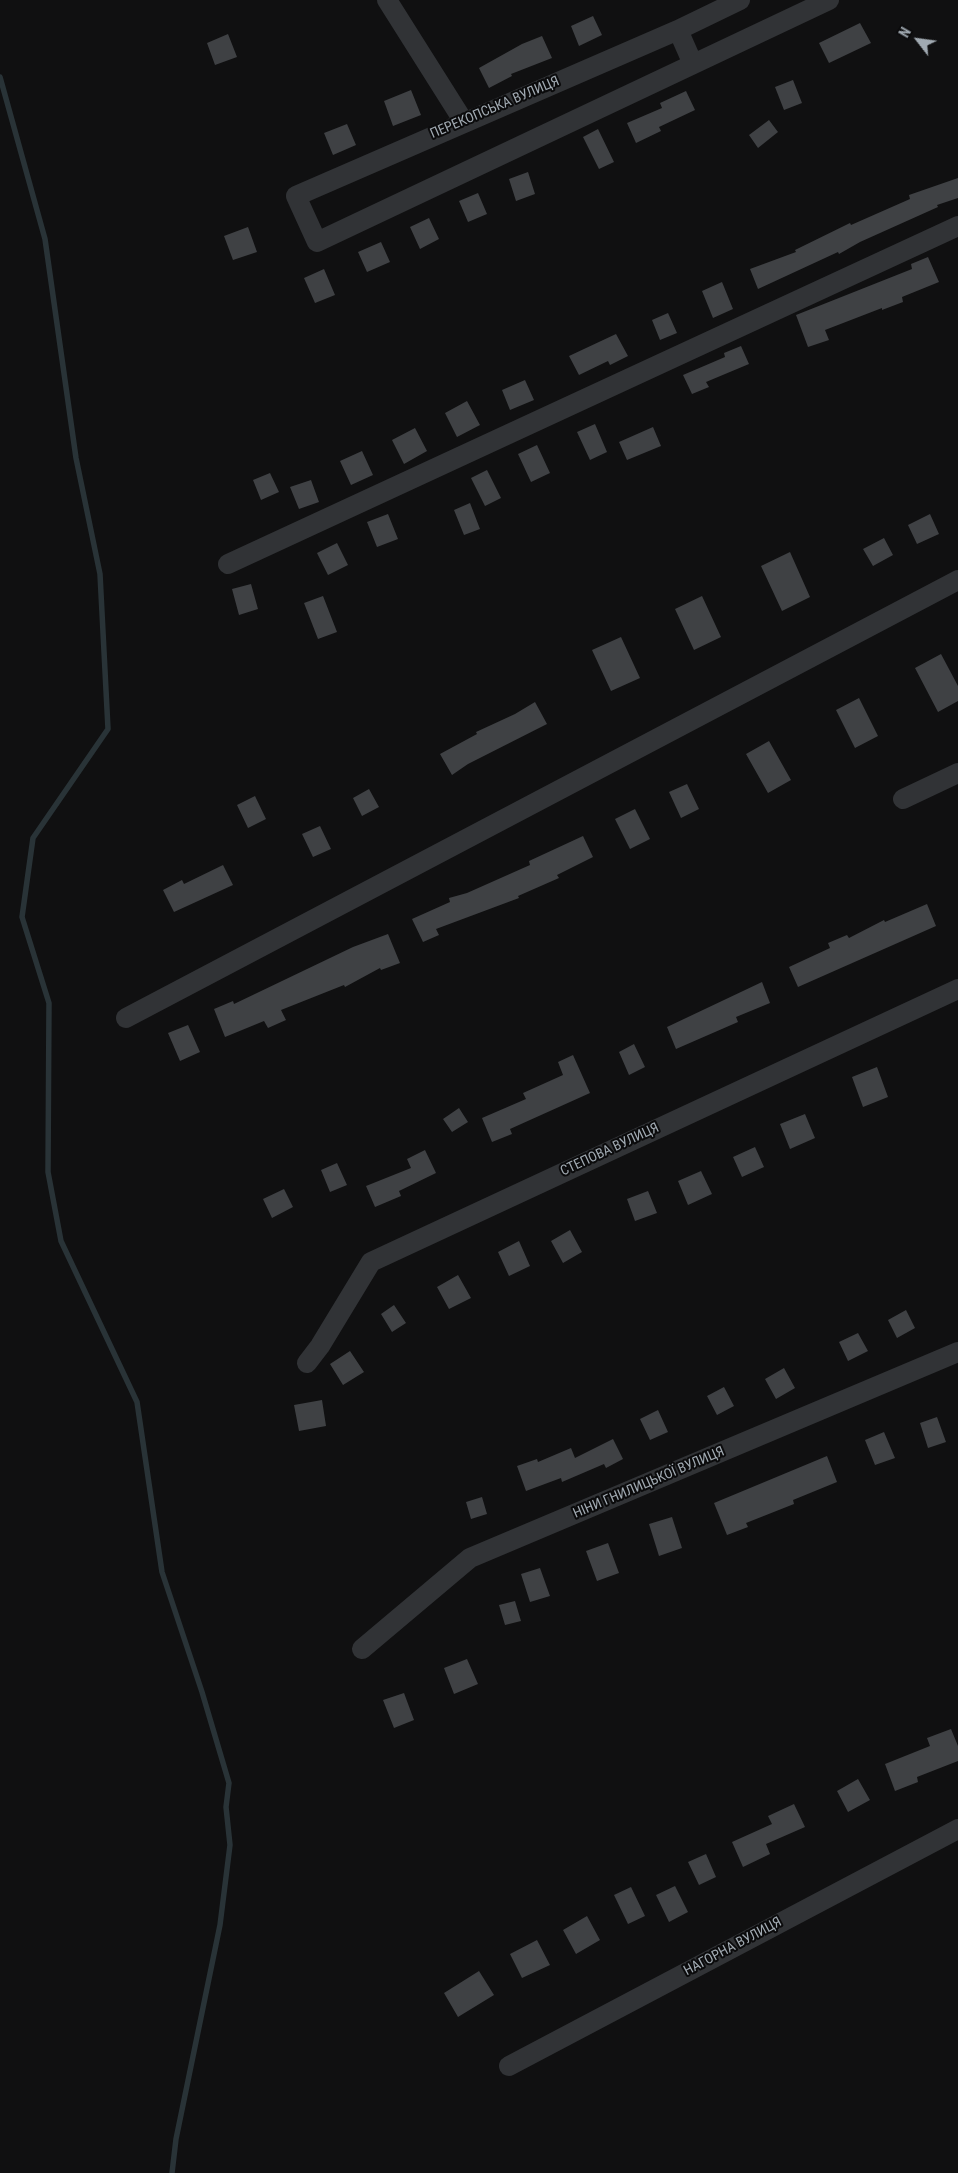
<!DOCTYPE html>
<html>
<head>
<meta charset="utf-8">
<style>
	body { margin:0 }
	#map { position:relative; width:958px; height:2173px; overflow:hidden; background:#101011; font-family:"Roboto Condensed",sans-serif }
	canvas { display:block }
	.north { position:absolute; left:893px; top:15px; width:50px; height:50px; -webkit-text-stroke:4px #0b0b0c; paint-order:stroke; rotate:300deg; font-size:14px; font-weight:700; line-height:20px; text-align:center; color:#a1aab2 }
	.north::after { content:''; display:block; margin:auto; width:18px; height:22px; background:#a1aab2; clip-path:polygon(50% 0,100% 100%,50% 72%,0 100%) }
</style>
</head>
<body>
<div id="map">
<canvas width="958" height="2173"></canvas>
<div class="north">N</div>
</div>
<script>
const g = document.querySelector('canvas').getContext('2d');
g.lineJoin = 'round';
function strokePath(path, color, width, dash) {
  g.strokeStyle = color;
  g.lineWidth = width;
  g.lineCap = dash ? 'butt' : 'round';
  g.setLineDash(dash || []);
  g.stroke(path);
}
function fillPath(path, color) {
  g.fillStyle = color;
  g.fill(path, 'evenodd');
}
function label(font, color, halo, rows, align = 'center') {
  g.font = font + ' "Roboto Condensed",sans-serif';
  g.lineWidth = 4;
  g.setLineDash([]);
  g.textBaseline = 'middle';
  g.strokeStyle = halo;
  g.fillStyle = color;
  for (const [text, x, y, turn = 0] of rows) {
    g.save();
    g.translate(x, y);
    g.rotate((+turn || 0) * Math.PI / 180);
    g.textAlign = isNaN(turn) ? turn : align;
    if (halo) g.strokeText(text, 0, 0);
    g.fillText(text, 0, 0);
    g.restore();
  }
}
const stream = new Path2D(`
	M0,77l45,162 31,219 24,116 8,155 -75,109 -11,79 27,86 -1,169 13,69 76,161 25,170 40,120 27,91 -3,24 4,38 -10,80 -44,214 -4,34`);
const building = new Path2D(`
	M593,16l9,19 -23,11 -8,-20z
	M860,23l11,20 -42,20 -10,-20z
	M228,34l9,23 -22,8 -8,-22z
	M542,36l10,22 -41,16 1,2 -23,12 -10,-20 43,-24z
	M793,80l9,23 -18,7 -9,-23z
	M411,90l10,25 -28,11 -9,-25z
	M686,91l9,19 -36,17 2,4 -25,12 -9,-20 35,-15 -2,-5z
	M769,120l9,12 -20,16 -9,-13z
	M347,124l9,21 -23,10 -9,-22z
	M598,129l16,33 -15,7 -16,-32z
	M528,172l7,22 -19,7 -7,-22z
	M958,178v20l-21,7 1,2 -78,35 -21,12 -1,-2 -80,37 -8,-20 46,-17 -1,-2 55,-27 1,2 59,-26 -1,-4z
	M478,193l9,21 -19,8 -9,-21z
	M429,218l10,21 -19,10 -10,-22z
	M248,227l9,25 -24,8 -9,-24z
	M381,242l9,20 -23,10 -9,-20z
	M928,257l11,25 -37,15 1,5 -21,8v-2l-57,22 4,10 -21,7 -12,-32 116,-46 -1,-5z
	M324,269l11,26 -20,8 -11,-25z
	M722,282l11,27 -20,9 -11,-27z
	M668,313l9,20 -17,7 -8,-20z
	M616,334l12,22 -18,9 -2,-4 -29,14 -10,-19z
	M741,346l8,18 -43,18 3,5 -17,7 -9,-19 42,-18 -1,-4z
	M525,380l9,20 -24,10 -8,-20z
	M467,401l13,24 -23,12 -12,-24z
	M595,424l12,28 -17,8 -13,-28z
	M653,427l8,19 -34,14 -8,-18z
	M415,428l12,23 -23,13 -12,-24z
	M537,445l13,28 -19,9 -13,-28z
	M362,451l11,24 -22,10 -11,-24z
	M487,470l14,28 -16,8 -14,-28z
	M270,473l9,19 -18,8 -8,-20z
	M311,480l8,22 -20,7 -9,-22z
	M470,503l10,26 -16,6 -10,-25z
	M388,514l10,25 -21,8 -10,-25z
	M930,514l9,20 -22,10 -9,-19z
	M884,538l9,17 -20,11 -10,-17z
	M337,543l11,22 -20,10 -11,-22z
	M790,552l20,45 -28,14 -21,-45z
	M251,584l7,25 -19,6 -7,-26z
	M323,596l14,36 -19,7 -14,-36z
	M702,596l19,41 -27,13 -19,-41z
	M621,637l19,41 -29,13 -19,-41z
	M941,654l17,32v15l-20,11 -23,-44z
	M859,698l19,38 -23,12 -19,-38z
	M535,702l12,22 -79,40 -16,11 -12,-21 37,-20 -1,-2 39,-18z
	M769,741l22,39 -23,13 -22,-39z
	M687,784l12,25 -18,9 -12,-26z
	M369,789l10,18 -17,9 -9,-18z
	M255,796l11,23 -18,9 -11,-23z
	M635,809l15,30 -20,10 -15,-30z
	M320,826l11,23 -18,8 -11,-23z
	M583,836l10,21 -36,18 2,3 -41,18 1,2 -83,31 3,6 -16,7 -11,-23 38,-17 -1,-4 18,-5 63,-28 -1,-4z
	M223,865l10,20 -59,27 -11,-22 19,-10 2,4z
	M927,904l9,22 -138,61 -9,-20 41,-19 -2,-5 19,-8 2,3 35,-18 1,2z
	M388,934l12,29 -19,7 -1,-2 -35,19 -1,-2 -63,25 5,10 -18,8 -4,-7 -39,16 -11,-28 19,-8 1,3 119,-57z
	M762,982l8,21 -34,14 2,5 -62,27 -9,-22z
	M188,1025l12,27 -20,9 -12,-28z
	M634,1044l11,23 -16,8 -10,-23z
	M573,1055l17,38 -80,36 2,5 -20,8 -10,-24 44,-19 -3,-6 40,-18 -5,-13z
	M877,1067l11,30 -25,10 -11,-30z
	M459,1108l9,14 -16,10 -9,-13z
	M805,1114l10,24 -25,11 -10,-25z
	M755,1147l9,20 -22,10 -9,-20z
	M425,1150l11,23 -37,18 2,5 -26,11 -9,-21 45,-18 -4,-9z
	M337,1163l10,22 -17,7 -9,-22z
	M701,1171l11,23 -24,11 -10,-24z
	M284,1189l9,18 -21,11 -9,-19z
	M648,1191l9,22 -22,8 -8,-22z
	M570,1230l12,22 -19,11 -12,-22z
	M519,1241l11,25 -21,10 -11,-24z
	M458,1275l13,23 -22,11 -12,-22z
	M394,1305l12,18 -14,9 -11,-18z
	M906,1310l9,18 -18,10 -9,-18z
	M858,1333l10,18 -20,10 -9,-19z
	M350,1351l14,21 -21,13 -13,-21z
	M784,1368l11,20 -19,11 -11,-20z
	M724,1387l10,19 -17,9 -10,-19z
	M322,1400l4,26 -27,5 -5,-26z
	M658,1410l10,22 -18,8 -10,-21z
	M937,1417l9,25 -18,6 -8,-25z
	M884,1432l11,26 -20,7 -10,-25z
	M613,1439l10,20 -17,9 -2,-4 -42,18 -1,-4 -35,13 -9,-25 20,-7 1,3 33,-14 4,10z
	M827,1456l10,26 -44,18 1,4 -48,19 2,4 -21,8 -13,-32z
	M482,1497l5,17 -16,5 -5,-17z
	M672,1517l10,31 -23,8 -10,-32z
	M608,1543l11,30 -22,8 -11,-30z
	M540,1568l10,28 -20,6 -9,-28z
	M515,1601l6,20 -16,4 -6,-20z
	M467,1659l11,25 -24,10 -10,-26z
	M404,1693l10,27 -20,8 -11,-28z
	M951,1729l7,17v15l-41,16 1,5 -23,9 -10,-27 45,-18 -3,-8z
	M858,1779l12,21 -22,12 -11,-21z
	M794,1804l11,23 -39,17 4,10 -27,13 -11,-25 40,-18 -4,-8z
	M706,1854l10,23 -17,8 -11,-23z
	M675,1886l13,26 -19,10 -13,-27z
	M631,1887l14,29 -17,8 -14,-29z
	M587,1916l13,24 -24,14 -13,-24z
	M537,1940l13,25 -28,13 -12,-24z
	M479,1971l15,24 -36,22 -14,-24z`);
const street = new Path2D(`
	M387,0l77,122
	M740,0l-62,30 -382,166 21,46 512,-242
	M678,30l15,34
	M228,564l730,-338
	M903,799l55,-26
	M126,1018l832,-438
	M307,1363l13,-17 51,-84 587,-273
	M362,1649l108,-91 488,-206
	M509,2066l449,-237`);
const streetNames = [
	["ПЕРЕКОПСЬКА ВУЛИЦЯ",495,108,-23],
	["СТЕПОВА ВУЛИЦЯ",610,1150,-25],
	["НІНИ ГНИЛИЦЬКОЇ ВУЛИЦЯ",649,1483,-23],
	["НАГОРНА ВУЛИЦЯ",733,1947,-28]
];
strokePath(stream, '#293337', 5.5);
fillPath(building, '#3f4144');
strokePath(street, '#313336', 20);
label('14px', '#a1aab2', '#0b0b0c', streetNames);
</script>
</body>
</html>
